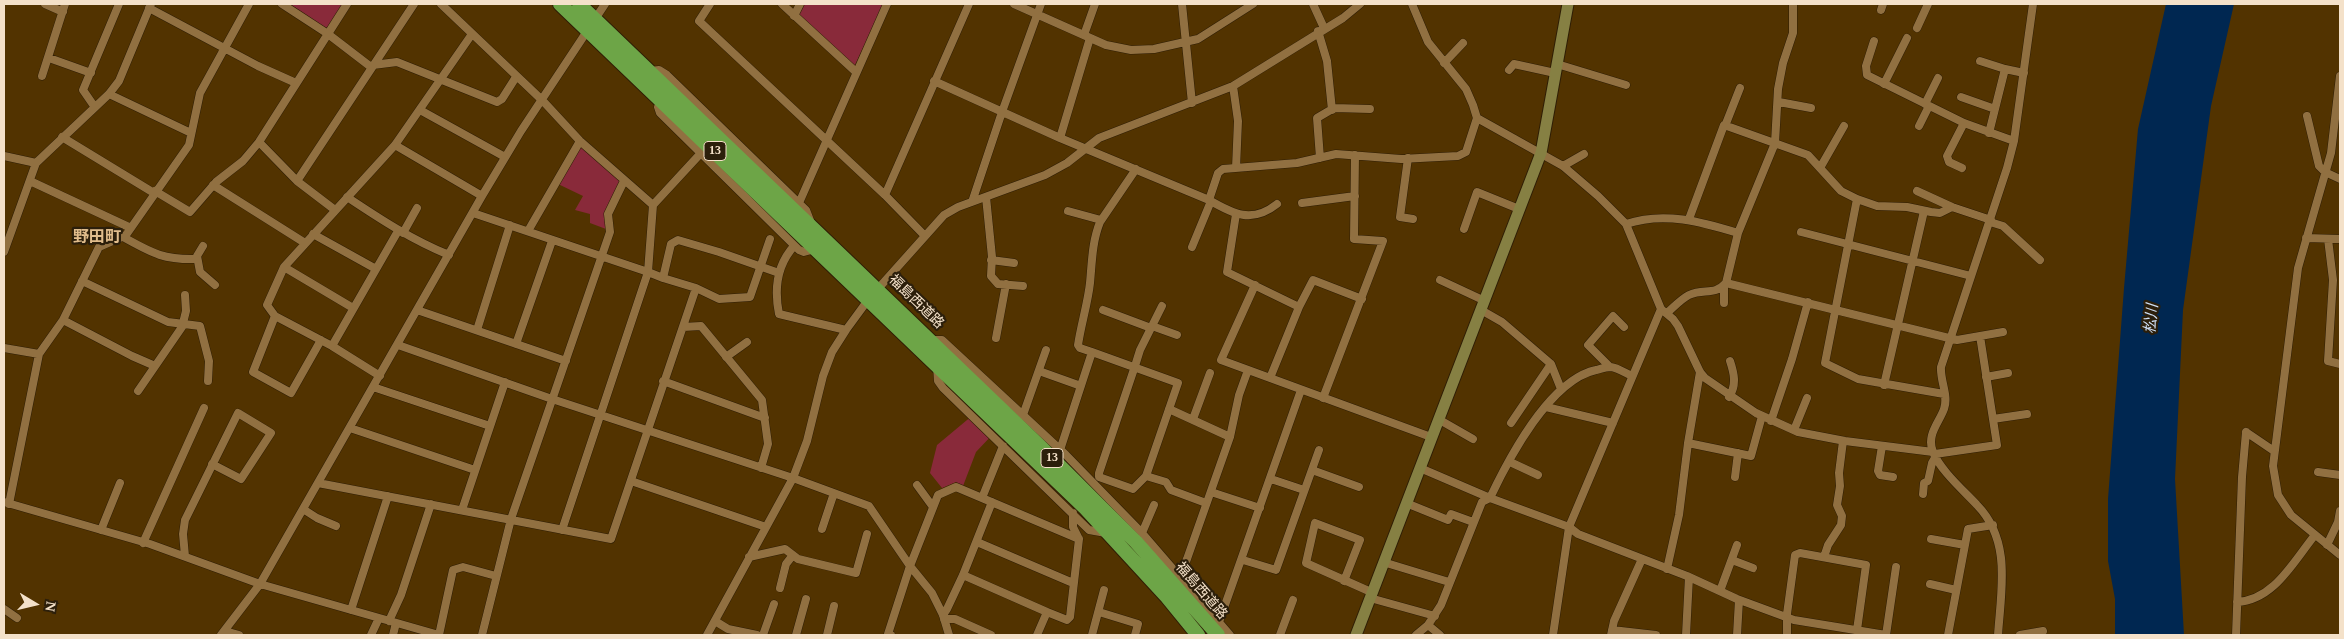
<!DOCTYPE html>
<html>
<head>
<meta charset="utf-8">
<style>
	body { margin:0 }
	#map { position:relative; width:2344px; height:639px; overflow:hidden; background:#523300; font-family:"Times New Roman",serif }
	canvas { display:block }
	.frame { position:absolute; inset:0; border:5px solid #f4e1c9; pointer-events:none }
	.north { position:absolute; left:10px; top:579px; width:50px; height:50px; -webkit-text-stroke:4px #2c1f0b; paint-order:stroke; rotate:99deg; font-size:14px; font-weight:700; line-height:20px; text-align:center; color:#f4e1c9 }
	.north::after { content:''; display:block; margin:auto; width:18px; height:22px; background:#f4e1c9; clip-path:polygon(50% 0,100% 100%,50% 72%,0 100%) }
</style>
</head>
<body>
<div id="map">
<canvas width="2344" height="639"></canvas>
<div class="frame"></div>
<div class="north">N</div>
</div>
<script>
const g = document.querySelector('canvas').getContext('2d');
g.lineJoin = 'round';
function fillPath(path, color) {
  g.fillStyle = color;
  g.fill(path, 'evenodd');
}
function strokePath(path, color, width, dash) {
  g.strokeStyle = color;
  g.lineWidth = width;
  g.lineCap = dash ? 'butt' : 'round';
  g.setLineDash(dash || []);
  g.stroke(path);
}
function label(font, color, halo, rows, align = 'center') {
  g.font = font + ' "Times New Roman","Noto Sans JP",serif';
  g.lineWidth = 4.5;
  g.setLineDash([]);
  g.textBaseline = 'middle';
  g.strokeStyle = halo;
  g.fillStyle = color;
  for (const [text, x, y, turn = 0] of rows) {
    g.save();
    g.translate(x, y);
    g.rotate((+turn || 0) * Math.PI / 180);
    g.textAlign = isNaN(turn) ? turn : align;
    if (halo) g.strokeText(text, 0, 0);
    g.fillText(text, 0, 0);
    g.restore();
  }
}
const green = new Path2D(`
	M290,4h53l-16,25z
	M805,4h79l-30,63 -55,-52z
	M581,145l40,36 -16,31 1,17 -16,-6v-9l-15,-4 8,-14 -25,-12z
	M973,415l20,19 -17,18 -13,34 -7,-4 -14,6 -12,-15 7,-28z`);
const water = new Path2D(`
	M2166,4h68l-23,102 -28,204 -8,169 9,156h-69v-36l-7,-38v-62l16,-211 14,-159z`);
const street = new Path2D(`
	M45,4l18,8
	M282,4l46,30 43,33
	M441,4l102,97 37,40 73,64
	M710,4l-11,17 186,174 39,40
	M782,4l74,68
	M1014,4l92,41 25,5 23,-1 44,-10 55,-35
	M1182,4l10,99
	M1313,4l11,24
	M149,8l109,58 38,17
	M1881,10l2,-6
	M794,16l6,-12
	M1917,28l11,-24
	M1318,31l9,30 5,49
	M1084,35l11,-31
	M1874,41l-8,25 1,9 97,48 50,18
	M49,58l42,15
	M1980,61l25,8
	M1444,63l19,-20
	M1557,64l69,21
	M373,65l24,-3 100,40 5,-3 14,-22
	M1509,70l5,-6 41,9
	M651,71l8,-1 8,5 139,135 5,13
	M42,76l23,-72
	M2340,76l-9,77 -33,115 -25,198 5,29 13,20 49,40
	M934,81l126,57 149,62 9,-27 5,-4 74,-6 39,-9 65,5 57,-3 8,-4 11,-34 -4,-13 -7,-16 -38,-47 -16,-38
	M1884,84l23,-46
	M1233,86l5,35 -2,47
	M109,94l82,39
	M1961,97l34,12
	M661,100l-3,7 2,6 139,137 5,2 11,-3
	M1779,102l32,6
	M1925,104l13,-26
	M94,106l-11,-16 36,-86
	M420,110l85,47
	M2307,116l12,50 6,6 15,7
	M1477,118l86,48 35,30 28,28 35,85 12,10 5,7 22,46 5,6 51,35 42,19 47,9 88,11
	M1725,126l15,-38
	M1919,126l10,-20
	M1989,133l16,-64 19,4
	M62,137l92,56
	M1060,138l30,-100
	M259,142l38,39 38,29
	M395,145l87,51
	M701,153l-48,52 -5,67 15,6 8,-34 7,-4 41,12 60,21
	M4,156l32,7
	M1320,158l-3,-40 17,-10 36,1
	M1408,158l-8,59 13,2
	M1563,166l21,-12
	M1820,168l24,-42
	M1962,168l-13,-6 -2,-6 17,-33
	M30,181l101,47
	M297,181l117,-177
	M213,185l92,58
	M155,191l35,21 26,-30 27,-21 16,-19 88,-138
	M1917,191l35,16
	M885,195l84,-191
	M347,197c33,22 65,43 102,58
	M986,197l6,60 -1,19 7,8 25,2
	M1857,199l-32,164 33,16 86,15
	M1209,200c24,14 43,24 68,4
	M972,202l30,-90 39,-108
	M799,203l88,-199
	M1302,203l53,-7
	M1068,211l33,9
	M473,213l175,59 -86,258
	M1236,214l-9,58 72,35
	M1689,219l35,-94 84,30 33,36 16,8 20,7 30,1 24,5 9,1 12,-6 39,13
	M1990,222l13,4 37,34
	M1626,224c38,-13 76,-2 112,9
	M1464,229l13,-37 42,17
	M528,231l52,-90
	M1801,232l170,44
	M403,233l14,-25
	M313,234l63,35
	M123,237c29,16 40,23 74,22
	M2306,238l34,1
	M2328,239l5,41 -5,81 12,3
	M203,246l-6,10 3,16 15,13
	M794,246c-17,19 -20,43 -15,68l67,16
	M1192,247l19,-46
	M4,252l32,-89 73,-69 10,-13 32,-77
	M991,260l23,3
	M284,267l69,41
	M663,278l33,10 23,11 31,-2 20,-58
	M1440,280l45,21
	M82,281l86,41 32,4 9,35 -1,20
	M1726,283l12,-50 37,-90 3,-54 5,-26 10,-30v-29
	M1255,285l-34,75 210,77
	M1724,303v-17
	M417,310l149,51
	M1103,310l48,18
	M1481,310l21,12 49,42 -40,59
	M1667,313c7,-6 14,-14 22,-18 15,-7 25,1 37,-12l231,57 46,-8
	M275,316l-22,56 38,21 30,-53
	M63,320l69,36 23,10
	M1152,326l25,9
	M683,327l18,-1 61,74 6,44 -7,24
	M477,330l33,-105
	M996,338l10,-54
	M932,340h10l124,115 76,78 88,102
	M516,344l36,-103
	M398,345l154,54 241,79 76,28 41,60 22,27 11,22 6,20
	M332,346l66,-115
	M4,348l35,6
	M1092,352l-12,-4 -2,-3c3,-20 10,-43 12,-62 2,-21 2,-41 10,-61l36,-53
	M726,357l21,-15
	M1551,364l10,25
	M937,365l1,16 5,7 146,142 17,3
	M1610,367l-22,-22 25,-29 11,11
	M1039,371l42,15
	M380,376l-48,-30 -57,-30 -8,-11 17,-38 111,-122 77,-111
	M1986,377l22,-4
	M1270,378l29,-71 14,-27 49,19
	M663,381l102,37
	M1884,385l40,-174
	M373,387l117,39
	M138,391l44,-64 4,-16 -1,-16
	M1729,397c8,-12 5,-24 1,-36
	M1323,398l60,-157 -29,-2 1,-84
	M1546,407l67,16
	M1169,409l61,28
	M1023,415l23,-65
	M1193,419l17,-46
	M1438,419l35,20
	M1993,419l34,-5
	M1771,421l21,-62 16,-57
	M350,428l125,42
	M1794,430l13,-32
	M2246,432l28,19
	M1688,443l63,13 11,-40
	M1882,446l-4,25 2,4 13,2
	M1060,450l32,-98 86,31 -32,93 -13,13 -34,-12v-4l36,-107 5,-16 22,-44
	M1935,454l62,-9 -17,-109
	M1510,462l28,13
	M1420,468l70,30 79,29 9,7 109,42 50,23 57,21 92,15
	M1312,470l47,17
	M2318,472l22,3
	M1146,476l20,6 5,8 35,13
	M1735,477l3,-24
	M1271,479l33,11
	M631,481l135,46
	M318,483l293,56 85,-251
	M917,485l16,22
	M1211,492l49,16
	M1923,494l1,-11 4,-2 4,-18 4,-7
	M982,498l21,-52
	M4,502l146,42 110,40 179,51
	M1406,503l42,17 3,-6 22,8
	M9,504l30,-150 24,-34 36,-73 27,-12 63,-90 11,-52 49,-89
	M303,509l14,9 19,8
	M462,510l43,-128
	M822,529l12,-36
	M101,530l19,-47
	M1142,533l12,-28
	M1931,539l34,6
	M977,542l96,41
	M143,543l61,-135
	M2327,545l11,-23 2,-11
	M185,556l-2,-22 2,-14 53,-107 33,20 -30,46 -29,-15
	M749,557l36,-8 13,10 58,14 11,-39
	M1824,557l4,-12 13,-20 1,-9 -5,-11 3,-19 -1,-13 4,-32
	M1243,560l33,10 43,-120
	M1732,560l21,8
	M1383,562l66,20
	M1667,569l12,-54 9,-72 12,-71
	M963,575l84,37 -10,23
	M1179,576l8,-17 43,-122 9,-42 9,-25
	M1344,581l16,-41 -45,-17 -9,40 65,29
	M1930,584l26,6
	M780,588l6,-24 7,-9
	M1720,591l17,-46
	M1370,598l65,18
	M2237,602c37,-2 56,-40 78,-67
	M4,609l13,9
	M351,610l37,-114
	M1047,612l20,8 3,-3 9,-78 -6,-12v-14
	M1099,612l39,12 -3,11
	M943,615l4,-6 16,-34 29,-73
	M944,619h11l36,16
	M389,621l12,-26 30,-91
	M715,621l13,8 29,6
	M1219,622l82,-232
	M1428,625l12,10
	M1612,630l44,5
	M225,631l14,4
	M221,635l39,-51 222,-388 39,-65 84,-127
	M371,635l8,-17
	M393,635l3,-12
	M439,635l14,-65 10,-3 33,9
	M482,635l29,-116 99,-287 -2,-18 16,-33
	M707,635l86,-157 14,-37 16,-65 9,-24 14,-22 22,-30 76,-85 14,-8 87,-32 22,-12 32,-25 134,-52 110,-68 17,-14
	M763,635l11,-31
	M796,635l10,-36
	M827,635l7,-29
	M891,635l-3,-1 22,-68 28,-71 18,-8 123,52
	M1092,635l12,-45
	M1280,635l13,-35
	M1416,635l12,-10 13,-20 41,-103 8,-4c19,-40 60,-118 106,-128 4,-1 10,-3 15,-3 7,1 14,6 21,9
	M1553,635l16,-108 92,-218
	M1611,635l3,-14 28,-62
	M1686,635l3,-58
	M1737,635l2,-35
	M1787,635v-21l8,-59 5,-2 66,12 -9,65
	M1886,635l10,-68
	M1948,635l20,-106 25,-4
	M1998,635c3,-45 14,-94 -21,-130 -13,-14 -37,-35 -44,-53 -7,-17 6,-29 11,-43 5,-13 -4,-28 -3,-42l66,-199 7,-27 19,-137
	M2020,635l23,-4
	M2236,635l6,-158 4,-45`);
const secondary = new Path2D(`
	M1356,635l185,-482 27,-149`);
const highway = new Path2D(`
	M560,4l526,505 81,88 31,38
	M579,4l463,444 94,94 82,93`);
const shields = [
	[715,151,22],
	[1052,458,22]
];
const shieldNames = [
	["13",715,151],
	["13",1052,458]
];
const streetNames = [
	["福島西道路",916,302,44],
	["福島西道路",1201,591,49]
];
const waterNames = [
	["松川",2152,319,-85]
];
const quarterNames = [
	["野田町",97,238]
];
fillPath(green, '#892a3a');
fillPath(water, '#002751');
strokePath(street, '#2f1e05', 9);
strokePath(secondary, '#2f1e05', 13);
strokePath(highway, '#2f1e05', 16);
strokePath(street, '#917041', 8);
strokePath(secondary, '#868043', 11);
strokePath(highway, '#6da547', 14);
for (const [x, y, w] of shields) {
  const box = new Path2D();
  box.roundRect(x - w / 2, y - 9.5, w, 19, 4);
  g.fillStyle = '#2c1f0b';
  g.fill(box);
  strokePath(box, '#f4e1c9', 1);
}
label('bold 12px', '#f4e1c9', null, shieldNames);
label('14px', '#f4e1c9', '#2c1f0b', streetNames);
label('italic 15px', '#d0e1f7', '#2c1f0b', waterNames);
label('bold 16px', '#e1bd8c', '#2c1f0b', quarterNames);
</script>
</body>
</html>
